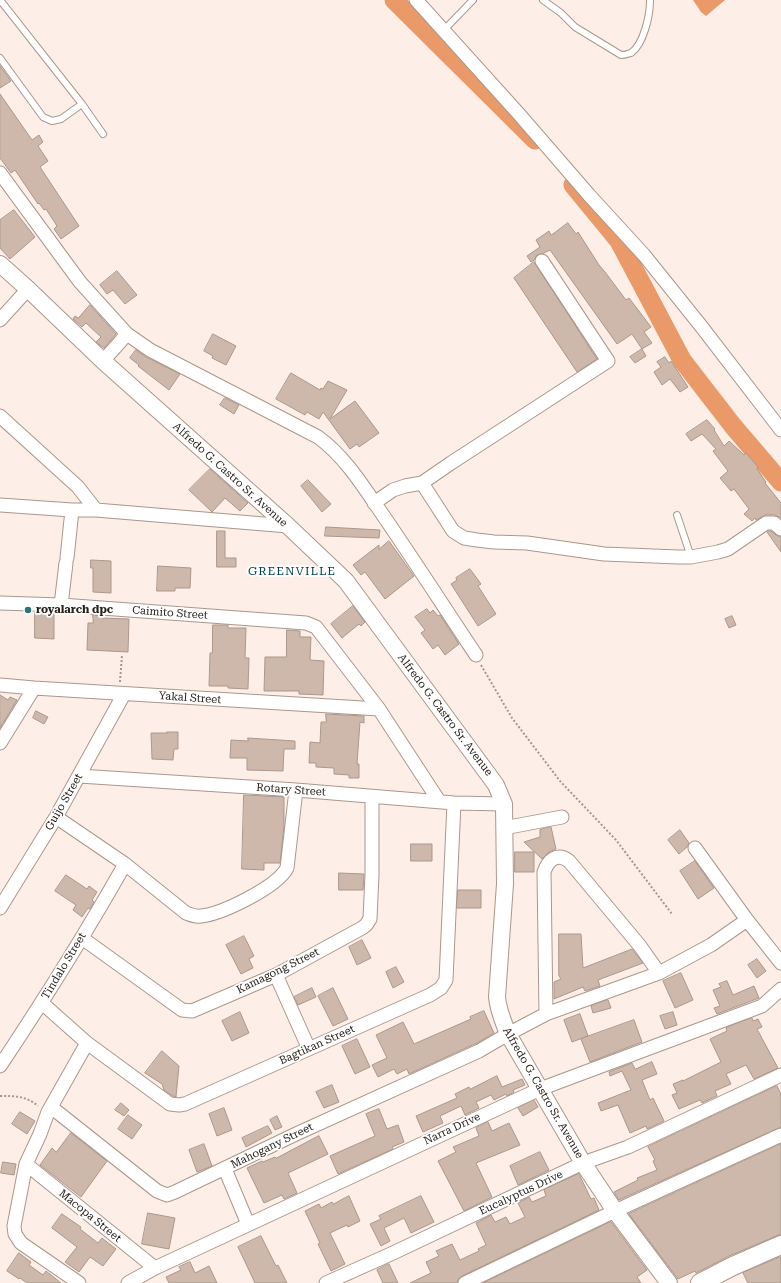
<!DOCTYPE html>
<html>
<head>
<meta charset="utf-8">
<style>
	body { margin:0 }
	canvas { display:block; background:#fdefe8 }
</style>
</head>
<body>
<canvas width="781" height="1283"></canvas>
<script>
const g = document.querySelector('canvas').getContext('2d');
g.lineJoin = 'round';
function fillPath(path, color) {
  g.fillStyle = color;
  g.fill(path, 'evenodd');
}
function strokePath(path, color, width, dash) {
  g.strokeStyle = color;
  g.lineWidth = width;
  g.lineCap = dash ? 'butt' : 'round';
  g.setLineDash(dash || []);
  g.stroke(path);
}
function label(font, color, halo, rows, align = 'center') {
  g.font = font + ' "Roboto Serif",serif';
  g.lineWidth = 3.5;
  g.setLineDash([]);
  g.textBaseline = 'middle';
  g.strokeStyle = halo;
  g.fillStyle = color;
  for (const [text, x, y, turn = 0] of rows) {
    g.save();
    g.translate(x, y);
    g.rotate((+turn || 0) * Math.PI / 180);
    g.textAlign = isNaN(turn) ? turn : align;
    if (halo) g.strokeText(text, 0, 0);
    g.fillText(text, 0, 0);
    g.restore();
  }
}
const water = new Path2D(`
	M693,0h32l-19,16 -5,-4z`);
const river = new Path2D(`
	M394,0l141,140
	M573,185l46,56 63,119 51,66 48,56`);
const building = new Path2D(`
	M0,66l11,15 -11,7z
	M0,94l32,46 7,-5 4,7 -5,4 10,15 -8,6 39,59 -18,13 -7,-10 3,-3 -11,-17 -2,1 -5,-7 -1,1 -23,-34 -4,3 -11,-15z
	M14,210l21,27 -25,22 -10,-11v-28z
	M568,223l8,11 2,-2 21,33 6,7 21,28 3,-2 22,29 -7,5 8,11 -10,6 -10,-15 -15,10 -67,-94 -6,3 -7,2 -3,5 -3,2 -4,-6 13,-9 -4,-7 13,-9 2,4z
	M534,262l63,97 -20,13 -63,-94z
	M117,271l20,24 -12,9 -12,-14 -6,4 -7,-9z
	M90,305l26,29 -12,14 -8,-6 5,-5 -15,-14 -4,4 -9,-8 2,-3 3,2z
	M213,334l23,12 -10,19 -14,-7 1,-2 -9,-5z
	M642,349l4,7 -11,7 -5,-6z
	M136,350l10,7 34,17 -11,16 -31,-24 1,-1 -9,-7z
	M665,357l4,6 2,-2 17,26 -8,5 -10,-13 -8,6 -8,-13 7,-5 -4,-5z
	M291,373l29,17 1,-2 2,1 5,-8 19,9 -17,29 25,-18 24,32 -20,14 -2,-3 -7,5 -27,-37 -4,7 -12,-7 -2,3 -29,-16z
	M225,398l14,7 -5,9 -14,-9z
	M707,420l8,9 -1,1 10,16 5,-5 15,14 2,-2 12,14 -1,2 9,13 -1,1 16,20v15l-6,-3h-9l-10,5 -1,-2 -3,3 -8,-7 5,-5 -15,-20 -3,2 -11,-13 8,-7 -15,-20 3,-2 -14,-15 -11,7 -5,-7z
	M210,469l38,34 -8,8 -15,-13 -13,14 -23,-22z
	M308,480l23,24 -9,8 -21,-26z
	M326,527l54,3 -1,8 -54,-2z
	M217,531h8v27h11v9h-19z
	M768,531h3l5,4 5,2v15l-14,-20z
	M389,541l25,35 -29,23 -20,-27 -4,3 -8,-10 26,-20v4z
	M91,560l20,1v32l-18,-1v-24h-2z
	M158,566l33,2 -1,20h-15v3h-18z
	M470,569l11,15 -3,2 18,28 -18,12 -27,-42 6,-4 -1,-2z
	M353,606l12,16 -4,4 -2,-2 -17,14 -11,-14z
	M427,609l3,4 3,-3 5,6 2,-1 19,29 -14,11 -7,-10 -5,4 -12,-16 4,-3 -10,-13z
	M35,612l19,1v26l-19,-1z
	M93,615l10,1v2l26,1 -1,33 -41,-2 1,-27h5z
	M732,616l4,9 -7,3 -4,-9z
	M213,625h15v3h18l-1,30h4l-1,31 -20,-1v-2h-19l1,-33h2z
	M287,630l13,1v6h11l-1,23 14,1 -1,34 -24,-1v-3h-35l1,-34h21z
	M0,695l8,5 2,-3 7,3 -17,28z
	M36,711l12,6 -4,7 -11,-6z
	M326,714l38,2v7l-4,-1 -3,42h2v14h-10v-3l-15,-1v-6l-18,-1v-4h-7l1,-21 10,1 1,-21h5z
	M167,732h11v17h-4l-1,11 -21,-1 -1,-26h16z
	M248,738l47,3v8h-11l-1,22 -36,-1v-12h-17l1,-18 17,1z
	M244,795l40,2v30l-4,36h-16v7l-22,-1z
	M551,827l5,22 -7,3 -7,7 -18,-17 16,-5v-7z
	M680,830l9,13 -2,4 -8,7 -11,-14z
	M411,844h21v17h-21z
	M515,852h19v20h-19z
	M695,861l19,27 -16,11 -18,-28z
	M339,873l25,1 -1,16h-24z
	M66,875l21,14 2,-3 8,6 -5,8 2,2 -4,7 -2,-1 -6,9 -9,-7 3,-5 -21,-14z
	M458,890h23v18h-24z
	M559,934h22l2,34 49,-19 11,14 -45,17 2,6 -15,5 -2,-4 -29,12v-17l7,-3 -2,-3z
	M244,936l10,20 -5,3 4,9 -12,6 -15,-29z
	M362,940l9,18 -14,7 -8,-18z
	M757,959l9,12 -9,7 -9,-13z
	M396,967l8,15 -11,6 -7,-16z
	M681,973l12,27 -18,8 -12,-27z
	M727,981l6,14 21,-9 5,12 -42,16 -3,-6 6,-2 -7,-16 8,-3 -2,-3z
	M312,988l4,9 -18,8 -4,-8z
	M333,988l15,31 -15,7 -15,-30z
	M608,1000l3,8 -18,5 -2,-7z
	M484,1011l10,22 -17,10 -68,31 -2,-5 -10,5 -3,-5 -16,8 -6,-12 15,-7 -11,-23 27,-13 11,22 57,-25 -1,-2z
	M240,1012l9,21 -17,8 -10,-20z
	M673,1012l4,13 -12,4 -5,-13z
	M580,1014l8,22 -16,6 -8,-22z
	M752,1018l1,3 5,-2 4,8 -5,2 21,39 -24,11 -8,-14 -20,9 5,10 -16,7 2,5 -15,7 -2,-3 -21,9 -7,-14 5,-2 -4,-9 10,-4v1l38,-19 -11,-23 17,-8 -1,-3z
	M634,1020l8,22 -52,20 -9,-23z
	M357,1039l13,28 -15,7 -13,-28z
	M162,1051l17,15 -3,31 -3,-1 -9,-6 -2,-6 -17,-11z
	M652,1062l5,12 -15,6 8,20 3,-2 11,23 -17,8 -1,-3 -16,7 -12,-28 -17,6 -3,-8 33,-13 -9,-19 -12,5 -1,-4 23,-9 3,6z
	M497,1076l5,11 20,-8 3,6 -12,5 1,2 -7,4 -1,-2 -12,6 -3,-5 -15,7 3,6 -14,7 -4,-9 -21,10 3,7 -20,9 -7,-16 41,-18 -2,-4 14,-7 1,2z
	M332,1085l7,17 -15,6 -8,-16z
	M777,1086l4,8v33l-162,73 -5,-8 24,-12 -1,-2 20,-8 -4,-9 2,-1 -7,-13z
	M534,1100l4,7 -15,9 -5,-8z
	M121,1103l8,7 -5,6 -9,-6z
	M224,1108l8,22 -15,6 -8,-22z
	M379,1109l8,20 11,-4 6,17 -12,5 1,2 -55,25 -8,-18 45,-20 -9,-22z
	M20,1112l15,9 -8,13 -15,-10z
	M128,1115l14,10 -10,14 -14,-10z
	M277,1116l5,11 -7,3 -5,-10z
	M488,1122l4,9 17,-8 11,22 -44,18 16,34 -28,14 -26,-50 18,-9 -3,-5 26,-11 -3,-8z
	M268,1126l4,7 -26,14 -4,-9z
	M71,1133l36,28 -26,36 -41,-32 12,-17 4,4z
	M319,1136l9,18 -40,19 9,20 -13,6 -2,-4 -18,8 -17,-35 15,-7 1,1 12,-5 1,1z
	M204,1144l8,22 -15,6 -8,-22z
	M781,1144v90l-52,22 -33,17 -1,-2 -17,8 -49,-65z
	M540,1152l9,18 -31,15 -8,-19z
	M3,1162l13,2 -2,11 -13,-2z
	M579,1174l12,25 3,-1 5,12 -137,66 -4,3 -1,4h-47l21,-10 -5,-11 13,-6 -3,-5 16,-7 8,16 19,-9 -1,-2 8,-4 -10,-22 15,-8 4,7 11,-5 4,7 15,-7 -7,-14 11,-6 3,5 14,-6 -2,-6z
	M349,1196l11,25 -12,6 -1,-2 -17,8 15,31 -14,7 -13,-27 2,-1 -15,-32 14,-7 2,4 11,-6 1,2z
	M421,1196l13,26 -23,11 -7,-15 -20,10 6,13 -9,5 -11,-22 11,-5 -2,-3z
	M148,1213l27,5 -6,31 -27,-5z
	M62,1214l19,13 -1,2 18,14 4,-5 14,11 -13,17 -13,-9 -11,15 -14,-10 12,-15 -25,-19z
	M611,1222l36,48 -10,7 4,6h-158z
	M261,1236l15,30 2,-1 9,18h-32l-17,-36z
	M19,1253l12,9 -2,3 14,10 3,-4 15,12h-34l-7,-5 -1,1 -12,-8z
	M781,1257v26h-33l-5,-10z
	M190,1262l5,11 14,-7 8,17h-48l-3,-6 15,-7 -2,-3z
	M389,1264l9,19h-15l-6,-13z`);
const path = new Path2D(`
	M481,665l31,53 48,63 56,59 56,74
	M120,682l2,-27
	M0,1096c16,0 26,0 38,10`);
const service = new Path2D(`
	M0,0l82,104 21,30
	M543,0l18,13 14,14 46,28c3,0 7,-1 10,-2 13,-9 19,-38 19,-53
	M443,31l30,-31
	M0,58l43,59 9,4 9,-2 21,-15
	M677,515l14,42`);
const minor = new Path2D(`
	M416,0l102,113 71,82 55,60 57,71 80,104
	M0,173l80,109 47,52 23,16 168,87c29,21 48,54 69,84 30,44 59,89 89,134
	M0,320l28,-31
	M103,361l24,-27
	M0,416l78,71 18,23
	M422,483l31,48 11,7 13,2 17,2 33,1 77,11 74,3h13l27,-5 10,-3 38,-26h8l7,6
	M374,503l19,-13 12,-4 17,-3 29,-20 157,-102 -66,-100
	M0,505l72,5h24l192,16
	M67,558l5,-48
	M0,603l61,2 245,18 10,4 63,82 60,92
	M61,605l5,-42
	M0,685l34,3 345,21
	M0,743l34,-55
	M79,776l217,14 158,13 50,1
	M56,817l69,47 61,49c5,2 9,4 15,3 21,-2 76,-29 86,-48l9,-78
	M504,828l58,-11
	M695,848l52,72 34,43
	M0,908l56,-91 68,-123
	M82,938l100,72 10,1 84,-36 86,-47 4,-3 4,-6 2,-44v-78
	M276,975l33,74
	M42,1003l45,40 83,61 9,1 6,-1 245,-109 11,-7 5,-8 8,-177
	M546,1014l-2,-142c4,-12 13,-20 25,-11l71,85 19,27
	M0,1066c44,-66 86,-133 125,-202
	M51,1107l106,84 10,4 8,-3 121,-58 183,-83 29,-17 38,-20 113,-41 52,-28 36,-25
	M26,1164l129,104
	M225,1169l23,55
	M79,1283l-58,-40 -6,-9 -1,-8 12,-62 14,-30 8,-22 39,-69
	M128,1283l27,-15 385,-179 222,-83 19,-17
	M326,1283l67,-30 190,-90 45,-16 153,-72
	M465,1283l150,-72 166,-76`);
const tertiary = new Path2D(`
	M0,264l28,25 75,72 185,165 58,55 150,204 8,19 1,80 -8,113c1,13 6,24 11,37l75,129 32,48 54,72`);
const secondary = new Path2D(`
	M700,1283l33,-17 48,-21`);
const markers = [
	[28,610,4,"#2b757a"]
];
const streetNames = [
	["Alfredo G. Castro Sr. Avenue",230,475,42],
	["Caimito Street",170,613,4],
	["Yakal Street",190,698,4],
	["Alfredo G. Castro Sr. Avenue",445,715,53],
	["Rotary Street",291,790,4],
	["Guijo Street",64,802,-60],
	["Tindalo Street",64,966,-59],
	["Kamagong Street",278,971,-26],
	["Bagtikan Street",317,1045,-24],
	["Alfredo G. Castro Sr. Avenue",543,1093,60],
	["Narra Drive",452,1129,-25],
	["Mahogany Street",272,1146,-26],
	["Eucalyptus Drive",521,1193,-25],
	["Macopa Street",90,1216,39]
];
const poiNames = [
	["royalarch dpc",36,610]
];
const neighbourhoodNames = [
	["GREENVILLE",292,571]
];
fillPath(water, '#ea9968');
strokePath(river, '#ea9968', 19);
fillPath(building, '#ceb8ac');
strokePath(building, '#ab978b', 1);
strokePath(service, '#ab978b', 8);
strokePath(minor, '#ab978b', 15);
strokePath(tertiary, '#ab978b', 18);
strokePath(secondary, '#ab978b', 20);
strokePath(path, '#a39791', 2, [2, 2]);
strokePath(service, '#fff', 6);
strokePath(minor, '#fff', 13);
strokePath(tertiary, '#fff', 16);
strokePath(secondary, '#fff', 18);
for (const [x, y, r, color] of markers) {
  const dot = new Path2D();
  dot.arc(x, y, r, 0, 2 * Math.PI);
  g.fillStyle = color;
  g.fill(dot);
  strokePath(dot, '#fff', 1.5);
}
label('11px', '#28201b', '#fff', streetNames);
label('bold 11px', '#28201b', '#fff', poiNames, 'left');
g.letterSpacing = '1px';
label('12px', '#02464a', '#fff', neighbourhoodNames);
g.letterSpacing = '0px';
</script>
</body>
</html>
